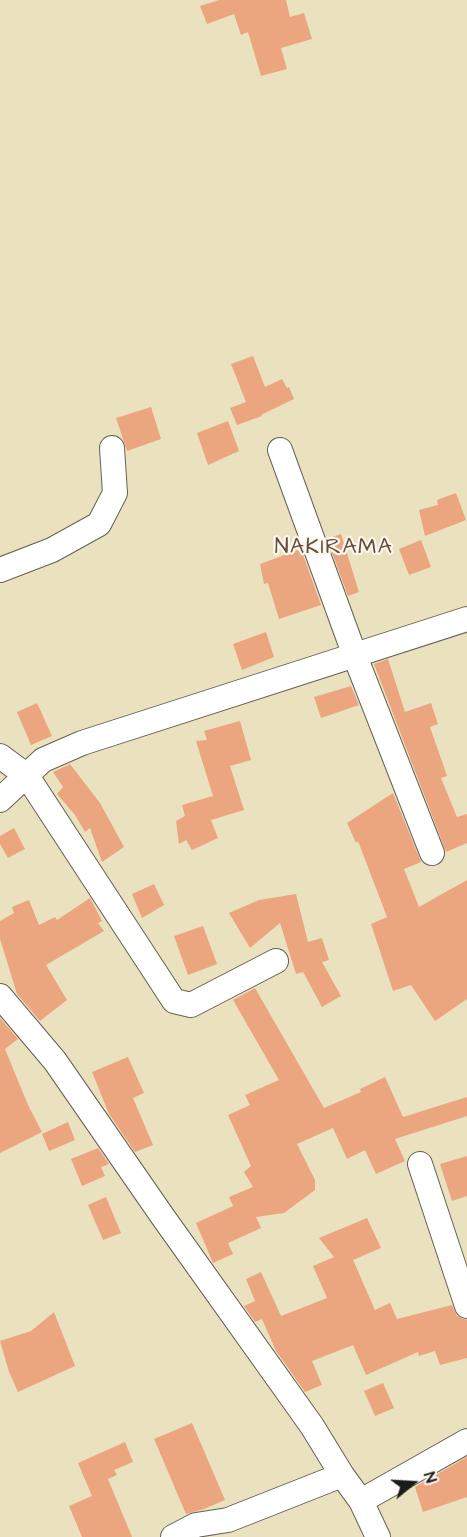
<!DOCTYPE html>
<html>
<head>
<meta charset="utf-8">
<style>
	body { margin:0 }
	#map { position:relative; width:467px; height:1537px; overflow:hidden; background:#eae1bf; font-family:"Architects Daughter",sans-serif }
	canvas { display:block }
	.north { position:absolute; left:383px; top:1453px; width:60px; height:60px; -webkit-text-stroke:4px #fbf7ec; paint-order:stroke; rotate:72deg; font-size:16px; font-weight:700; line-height:24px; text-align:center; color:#1c1c1c }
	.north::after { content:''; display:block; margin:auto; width:21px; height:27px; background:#1c1c1c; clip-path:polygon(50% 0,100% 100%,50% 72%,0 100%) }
</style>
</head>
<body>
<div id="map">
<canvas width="467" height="1537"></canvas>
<div class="north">N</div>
</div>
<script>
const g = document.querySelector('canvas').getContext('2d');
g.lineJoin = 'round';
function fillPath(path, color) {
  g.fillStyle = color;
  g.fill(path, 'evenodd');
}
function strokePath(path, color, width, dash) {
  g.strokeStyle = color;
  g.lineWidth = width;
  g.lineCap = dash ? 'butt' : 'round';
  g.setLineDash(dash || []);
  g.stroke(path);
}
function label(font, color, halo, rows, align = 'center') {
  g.font = font + ' "Architects Daughter",sans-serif';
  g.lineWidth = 4.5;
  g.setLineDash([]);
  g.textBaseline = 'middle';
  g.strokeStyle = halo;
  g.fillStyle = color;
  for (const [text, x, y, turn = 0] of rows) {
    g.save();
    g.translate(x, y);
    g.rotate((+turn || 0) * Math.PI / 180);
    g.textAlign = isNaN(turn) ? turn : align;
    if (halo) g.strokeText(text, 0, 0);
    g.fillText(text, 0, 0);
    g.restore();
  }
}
const building = new Path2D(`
	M219,0h67l4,17 14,-4 8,26 -31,9 6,21 -26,7 -13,-44 -7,3 -7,-21 -27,10 -7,-18z
	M253,356l12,31 17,-8 5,9 2,-1 5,12 -33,16 1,1 -25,9 -7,-17 16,-6 -15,-38z
	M151,407l10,32 -34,12 -11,-33z
	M228,421l11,30 -31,14 -11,-32z
	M456,493l10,27 -41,16 -6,-26 19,-5 -1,-5z
	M341,534l18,58 -11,4 -21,-57z
	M421,540l10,27 -22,8 -10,-26z
	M301,549l20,56 -42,14 -11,-36 -4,1 -4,-20z
	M266,632l8,25 -32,13 -9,-26z
	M388,659l17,53 26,-9 7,21 -8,3 17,49 -6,2 16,39 10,-3v29l-21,9 -72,-188z
	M351,686l8,19 -38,13 -7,-21z
	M37,703l15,33 -21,9 -14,-33z
	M240,721l11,39 -21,6 14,44 -33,10 7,18 -26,12 -6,-10 -7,4 -3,-23 9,-5 -3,-11 31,-9 -17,-55 11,-1 -3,-9z
	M70,764l30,39 24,44 -22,15 -12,-34 -5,4 -10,-17 -18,-21 6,-7 -10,-15z
	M393,793l28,69 -17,7 15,38 48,-27v119l-32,22 -24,-36 -18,6 -22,-67 16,-7 -29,-76 -2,2 -9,-20z
	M14,828l11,21 -17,9 -8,-14v-8z
	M154,884l10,21 -22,13 -10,-24z
	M296,894l12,48 14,-4 7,22 -7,2 19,34 -19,11 -19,-35 -7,2 -16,-51 -30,25 -21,-35 30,-13z
	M90,898l12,23 -4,2 6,8 -58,34 21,35 -27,21 -23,-27 -17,-55v-18l14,-8 -2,-6 17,-7 10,25 16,-8 2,3z
	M203,926l14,38 -29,11 -14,-39z
	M255,988l69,120 37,-16 -1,-3 25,-12 18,40 64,-20v19l-72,23 10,22 -29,13 -11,-24 -18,9 -14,-31 -36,16 18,36v10l-31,23 -28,4 5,11 -33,15 5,11 -20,9 -17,-40 37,-17 -4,-9 24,-10 -9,-15 7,-6 -23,-51 22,-10 -5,-10 34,-15 -46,-80z
	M0,1018l18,21 -13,10 23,56 14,27 -42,21z
	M128,1057l16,36 -11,5 20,47 -18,7 -26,-38 -17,-42z
	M68,1122l7,18 -26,11 -7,-17z
	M98,1148l11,16 -8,3 4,9 -23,10 -11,-27z
	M467,1156v40l-15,5 -12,-37z
	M106,1197l15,36 -18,7 -15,-35z
	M367,1218l14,30 -28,12 22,50 15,-7 7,16 55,-14 5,11 10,4v38l-27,7 -5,-14 -16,5 -1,-4 -52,23 -13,-30 -41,16 10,24 -17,7 -29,-41 -14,-32 -7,3 -11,-16 11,-5 -9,-22 15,-7 20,44 46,-18 -14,-32 21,-9 -15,-19z
	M54,1312l21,54 -57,26 -9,-20 -9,-31 31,-10z
	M383,1383l11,25 -19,8 -11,-25z
	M192,1423l33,77 -21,9 -18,5 -32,-75z
	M125,1442l8,20 -19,8 3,5 -9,4 24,58h-50l-13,-31 23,-10 -14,-33z
	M467,1457v40l-44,15 -8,-25z`);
const minor = new Path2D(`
	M280,450l75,206 77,197
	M0,570l52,-20 47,-26 16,-31 -3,-45
	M0,756l27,20 147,225 17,4 85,-44
	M0,800l43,-40 39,-17 385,-124
	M0,996l55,65 108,156 149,209 30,49 19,26 17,36
	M420,1164l47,142
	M361,1501l106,-60
	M173,1537l23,-12 32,-5 114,-45`);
const quarterNames = [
	["NAKIRAMA",334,548]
];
fillPath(building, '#eba680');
strokePath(minor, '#646155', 26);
strokePath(minor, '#fff', 24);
g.letterSpacing = '1.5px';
label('22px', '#644c3f', '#fbf7ec', quarterNames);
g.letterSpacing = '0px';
</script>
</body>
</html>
